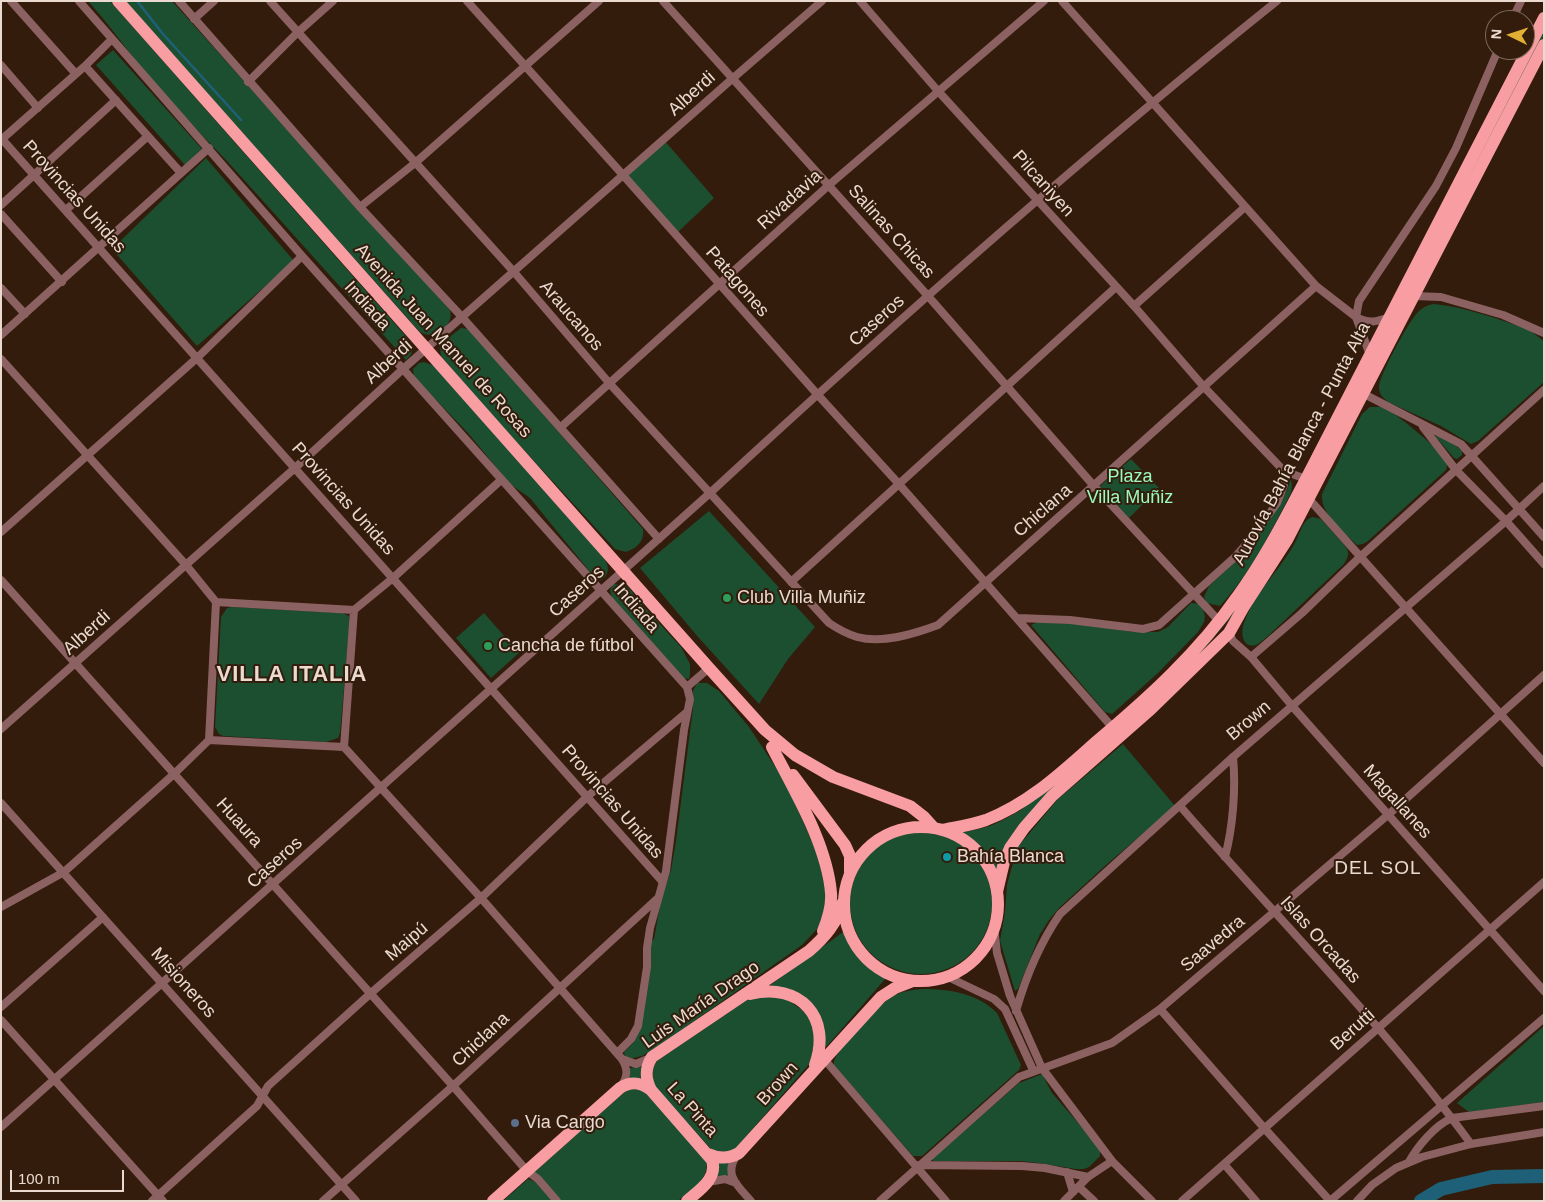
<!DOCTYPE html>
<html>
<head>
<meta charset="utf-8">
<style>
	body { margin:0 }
	#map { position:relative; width:1545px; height:1202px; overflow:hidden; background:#331c0b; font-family:Arial,sans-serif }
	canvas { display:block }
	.frame { position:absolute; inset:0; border:2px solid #ebdad0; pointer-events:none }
	.north { position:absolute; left:1485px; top:10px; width:50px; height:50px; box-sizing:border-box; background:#331c0b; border:1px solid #7d685a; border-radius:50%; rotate:274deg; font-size:14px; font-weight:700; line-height:20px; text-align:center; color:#ebdad0 }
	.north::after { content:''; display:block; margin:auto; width:18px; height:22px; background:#e1af34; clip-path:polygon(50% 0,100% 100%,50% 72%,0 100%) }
	.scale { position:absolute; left:10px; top:1170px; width:114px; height:22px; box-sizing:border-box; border:2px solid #ebdad0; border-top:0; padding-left:6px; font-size:15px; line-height:18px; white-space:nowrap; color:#ebdad0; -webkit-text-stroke:4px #331c0b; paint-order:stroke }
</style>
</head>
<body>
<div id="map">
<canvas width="1545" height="1202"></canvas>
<div class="frame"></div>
<div class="north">N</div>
<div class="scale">100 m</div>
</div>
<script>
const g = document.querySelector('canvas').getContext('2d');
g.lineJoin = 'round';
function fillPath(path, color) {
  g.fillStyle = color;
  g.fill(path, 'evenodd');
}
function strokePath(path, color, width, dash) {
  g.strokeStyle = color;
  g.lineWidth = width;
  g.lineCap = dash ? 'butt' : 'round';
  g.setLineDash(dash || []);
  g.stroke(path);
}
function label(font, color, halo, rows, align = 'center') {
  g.font = font + ' Arial,sans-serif';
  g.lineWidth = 4;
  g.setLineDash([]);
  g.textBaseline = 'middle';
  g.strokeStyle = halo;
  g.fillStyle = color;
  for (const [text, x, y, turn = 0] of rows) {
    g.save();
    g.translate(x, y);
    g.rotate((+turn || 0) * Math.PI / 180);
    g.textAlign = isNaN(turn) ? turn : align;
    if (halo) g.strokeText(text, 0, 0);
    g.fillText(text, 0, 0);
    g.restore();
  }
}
const green = new Path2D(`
	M88,1h22l293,332c8,9 14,19 3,27l-179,-199c-30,-30 -58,-62 -86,-94 -18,-22 -33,-44 -53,-66z
	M124,1h48l278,309c5,16 -18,32 -31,21z
	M1544,27v8l-154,299 -155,278 -42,50 -129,118 -68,93 -11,-21 -26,-20c24,-1 42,-10 62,-22l201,-186z
	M113,50l89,99 -17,16 -89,-100z
	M664,140l50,58 -36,34 -51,-57z
	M206,158l88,103 -97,85 -85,-97z
	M1434,304c30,3 62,14 90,24 7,2 14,9 20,13v41l-66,59 -7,3 -30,-18 -51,-23c-6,-4 -11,-8 -11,-16 0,-11 27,-60 35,-70 5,-7 11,-12 20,-13z
	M461,328l8,1 174,200c2,12 -6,19 -17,23l-11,-3 -137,-149 -37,-44 -1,-9 3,-5z
	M424,362l11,4 168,191c5,7 7,13 2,20l-5,3 -5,-2 -65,-80 -20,-14 -42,-51 -50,-52 -4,-4 -1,-8 6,-6z
	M1370,407h12l6,2c12,9 54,41 58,53 2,4 1,4 0,8l-78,71 -5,3 -6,1c-13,-13 -37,-31 -35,-51l40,-80z
	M1435,436h2l17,8 8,7v4l-5,4 -3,-1z
	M1131,459l28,29 -30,30 -29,-32z
	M1291,479l1,7 -1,7c-21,40 -40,80 -71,113l-13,-3 -3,-6 5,-11 23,-21 45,-57 10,-18z
	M709,511l106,116 -27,32 -29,45 -61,-67 -58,-69z
	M1313,517l8,2 25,28c4,6 2,10 -2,17l-77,73c-3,2 -6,5 -9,7 -15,7 -18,-11 -14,-21 11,-31 37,-54 52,-82 4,-8 7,-22 17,-24z
	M613,584l12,1 5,4 7,10 44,48 9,17v11l-1,4 -7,-1 -70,-80 -2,-8z
	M1191,603l10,1 4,12 -1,6 -6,10 -40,41 -46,41 -7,-2 -74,-87 7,-3 50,3 45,7h25l10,-5z
	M232,607l110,6 7,3 1,5 -10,112 -2,5 -12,4 -103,-6 -4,-2 -4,-7 6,-110 6,-9z
	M484,613l35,40 -28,25 -35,-40z
	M697,683h10l12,8 30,36 37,56 33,75 8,44 -8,25 -17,18 -145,102 -15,9 -13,3 -4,-2 -1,-5 9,-9 4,-9 13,-91 4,-4 7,-39 10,-30 5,-29 17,-133v-17z
	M1123,744l52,62 -69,59 -47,43 -10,12 -9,14 -22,55 -3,2 -15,-50 5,-29 2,-27 10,-37 41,-49z
	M850 903a71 71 0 1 1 142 0a71 71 0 1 1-142 0Z
	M843,932l3,2c9,19 21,35 40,44l-59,68h-3l-3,-22 -52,-38z
	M922,989c27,0 55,4 75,24l24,52 -2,5 -97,86h-9l-79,-91v-4c6,-16 45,-58 61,-66 8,-4 18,-5 27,-6z
	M756,996l37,3 23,28 -5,35 -76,87 -9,4 -13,-2 -59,-65c-2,-9 -3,-17 3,-25l93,-63z
	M1544,1026v76l-75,10 -12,-9z
	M645,1066l-1,16 -15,-3 1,-11z
	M1042,1074l10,19 48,55v8l-11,11 -5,2h-9l-36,-6 -19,-2h-87v-3l86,-75z
	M642,1088l64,71c5,20 -15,30 -28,42h-118l-28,-27 96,-85z
	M717,1163h12v14l-14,1z
	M528,1179l10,4 17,18h-52z`);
const stream = new Path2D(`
	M137,1l26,33 78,86`);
const river = new Path2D(`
	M1421,1201l20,-12 51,-12 52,-1`);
const street = new Path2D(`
	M11,1l65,73
	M79,1l223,255 385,431 3,12 -6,31 -18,141 -16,57 -3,20v19l-9,59 -7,13 -14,14
	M179,1l181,206 102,110 197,222
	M270,1l244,271 96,112 219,239c9,6 18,11 28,14 25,7 57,-3 81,-12l378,-339
	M467,1l156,174 194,219 81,89 215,245
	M663,1l265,295 166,190 125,135
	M860,1l78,90 196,215 70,81 80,84 22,8
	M1062,1l254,285 40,31 14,38
	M194,19l20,-18
	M1512,20l9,-19
	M1,65l37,43
	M85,66l96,107
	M248,82l49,-49 36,-32
	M1,138l661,743
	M1,140l84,-74 27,-27
	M1,205l115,-105
	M360,207l55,-44 184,-162
	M66,210l82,-74
	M1,214l61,68
	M1,288l24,26
	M1414,296l27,1 62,18 41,18
	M1134,306l111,-99
	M1390,317c-14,5 -21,7 -34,0l3,-16 77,-115 20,-38 42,-98
	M1,335l208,-187
	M1,359l185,206 30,37
	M1364,394l97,50 83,93
	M561,427l268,-242 215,-184
	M1423,427l33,43 50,51 38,43
	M1309,499l235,264
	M1,532l196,-174 105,-102
	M1,580l452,506 74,85 11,8 19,22
	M791,582l325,-295
	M216,602l138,8 39,-32 108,-98
	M1018,618l52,2 73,9 16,-4 76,-68 18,-21 24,-33 7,-18v-14
	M1229,633l4,8 18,16 42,50 251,284
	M1251,657l51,-44 58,-56 184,-167
	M687,687l22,-19
	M1,729l294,-261 108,-99 329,-290 90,-78
	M209,740l135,7
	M344,747l137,151 141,161c6,10 6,18 -1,27
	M344,747l10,-137
	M1,803l355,398
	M1180,806c97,112 203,218 291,338
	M1225,857c8,-30 11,-69 8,-100
	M1,907l63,-35 110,-98 35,-34 7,-138
	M994,927l3,26 13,43 32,72 70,93 40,40
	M948,977l46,22 11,10 28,61
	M1,1007l102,-90
	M1160,1009l105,120 65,72
	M1016,1011c10,-35 24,-68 44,-97l173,-157 273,-236 38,-35
	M1,1020l162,181
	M622,1059l14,5 14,-6
	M824,1059l122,142
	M1,1127l709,-634c184,-170 371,-335 567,-492
	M738,1154c-16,20 0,32 13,47
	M1409,1162c8,-15 26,-37 43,-44l92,-12
	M1224,1164l32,37
	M919,1165l103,1 23,2 43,9
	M1067,1172l6,20
	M708,1182l17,-3 11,4
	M1079,1187l15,14
	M152,1201l105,-95 11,-20 103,-93 110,-95 107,-102 99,-84
	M323,1201l130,-115 204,-187
	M880,1201l139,-124 93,-34 48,-34 229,-195 155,-139
	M1064,1201l24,-24 24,-16
	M1182,1201l362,-319
	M1330,1201l214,-183
	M1357,1201l15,-16 24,-17 26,-11 49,-13 73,-12`);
const primary = new Path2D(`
	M118,1l591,667 56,62 30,25 38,22 77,29 14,11 10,11
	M772,747c22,43 55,97 59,146 1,13 -3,26 -8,38
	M793,775l52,70 5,11v16
	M844 904a77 77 0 1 1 154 0a77 77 0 1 1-154 0Z
	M942,830c15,-3 30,-5 44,-10 44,-17 77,-49 111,-79 51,-43 102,-89 140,-144 27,-37 48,-78 69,-118l238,-461
	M997,892l7,-30 6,-14 14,-20 28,-32 99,-87 78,-76 14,-25 44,-68 257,-495
	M750,994c50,-12 82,23 65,71
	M651,1090c-6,-12 -6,-22 1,-33l157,-106c16,-14 28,-28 34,-49
	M708,1154c11,5 21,5 31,-1l142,-156 14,-9 18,-7
	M493,1201l127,-113c11,-7 20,-6 31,2l61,70c6,19 -13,30 -25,41`);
const markers = [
	[727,598,5,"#2e9e5b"],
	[488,646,5,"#2e9e5b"],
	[947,857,5,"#0f9aa8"],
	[515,1123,5,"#5c6f8a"]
];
const streetNames = [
	["Alberdi",692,94,-42],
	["Pilcaniyen",1043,184,48],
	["Provincias Unidas",74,197,48],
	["Rivadavia",790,200,-42],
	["Salinas Chicas",891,232,48],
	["Patagones",737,282,49],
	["Indiada",367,306,48],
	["Araucanos",571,316,49],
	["Caseros",877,321,-42],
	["Avenida Juan Manuel de Rosas",443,341,48],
	["Alberdi",389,362,-42],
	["Autovía Bahía Blanca - Punta Alta",1302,444,-62],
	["Provincias Unidas",343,499,48],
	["Chiclana",1043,511,-41],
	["Caseros",577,592,-42],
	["Indiada",636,608,49],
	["Alberdi",87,633,-42],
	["Brown",1249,721,-40],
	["Provincias Unidas",612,802,49],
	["Magallanes",1397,802,48],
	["Huaura",239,823,48],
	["Caseros",275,863,-42],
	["Islas Orcadas",1320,940,48],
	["Maipú",407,942,-41],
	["Saavedra",1213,944,-40],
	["Misioneros",183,983,48],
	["Luis María Drago",701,1005,-35],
	["Berutti",1353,1030,-42],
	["Chiclana",481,1040,-43],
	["Brown",778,1084,-48],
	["La Pinta",692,1110,48]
];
const parkNames = [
	["Plaza",1130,477],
	["Villa Muñiz",1130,498]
];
const poiNames = [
	["Club Villa Muñiz",737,598],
	["Cancha de fútbol",498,646],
	["Bahía Blanca",957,857],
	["Via Cargo",525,1123]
];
const neighbourhoodNames = [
	["DEL SOL",1378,869]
];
const districtNames = [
	["VILLA ITALIA",292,675]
];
fillPath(green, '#1c4e30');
strokePath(stream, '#1e6078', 2.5);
strokePath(river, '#1e6078', 14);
strokePath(street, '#8c6162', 8);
strokePath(primary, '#f89ea2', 12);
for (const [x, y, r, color] of markers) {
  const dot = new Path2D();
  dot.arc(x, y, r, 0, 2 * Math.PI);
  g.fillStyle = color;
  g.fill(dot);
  strokePath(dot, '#331c0b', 2);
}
label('18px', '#ebdad0', '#331c0b', streetNames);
label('18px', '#9bfabd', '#331c0b', parkNames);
label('18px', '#ebdad0', '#331c0b', poiNames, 'left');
g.letterSpacing = '1px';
label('19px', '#ebdad0', '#331c0b', neighbourhoodNames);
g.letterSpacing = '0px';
g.letterSpacing = '1px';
label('bold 22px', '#ebdad0', '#331c0b', districtNames);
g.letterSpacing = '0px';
</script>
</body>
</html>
